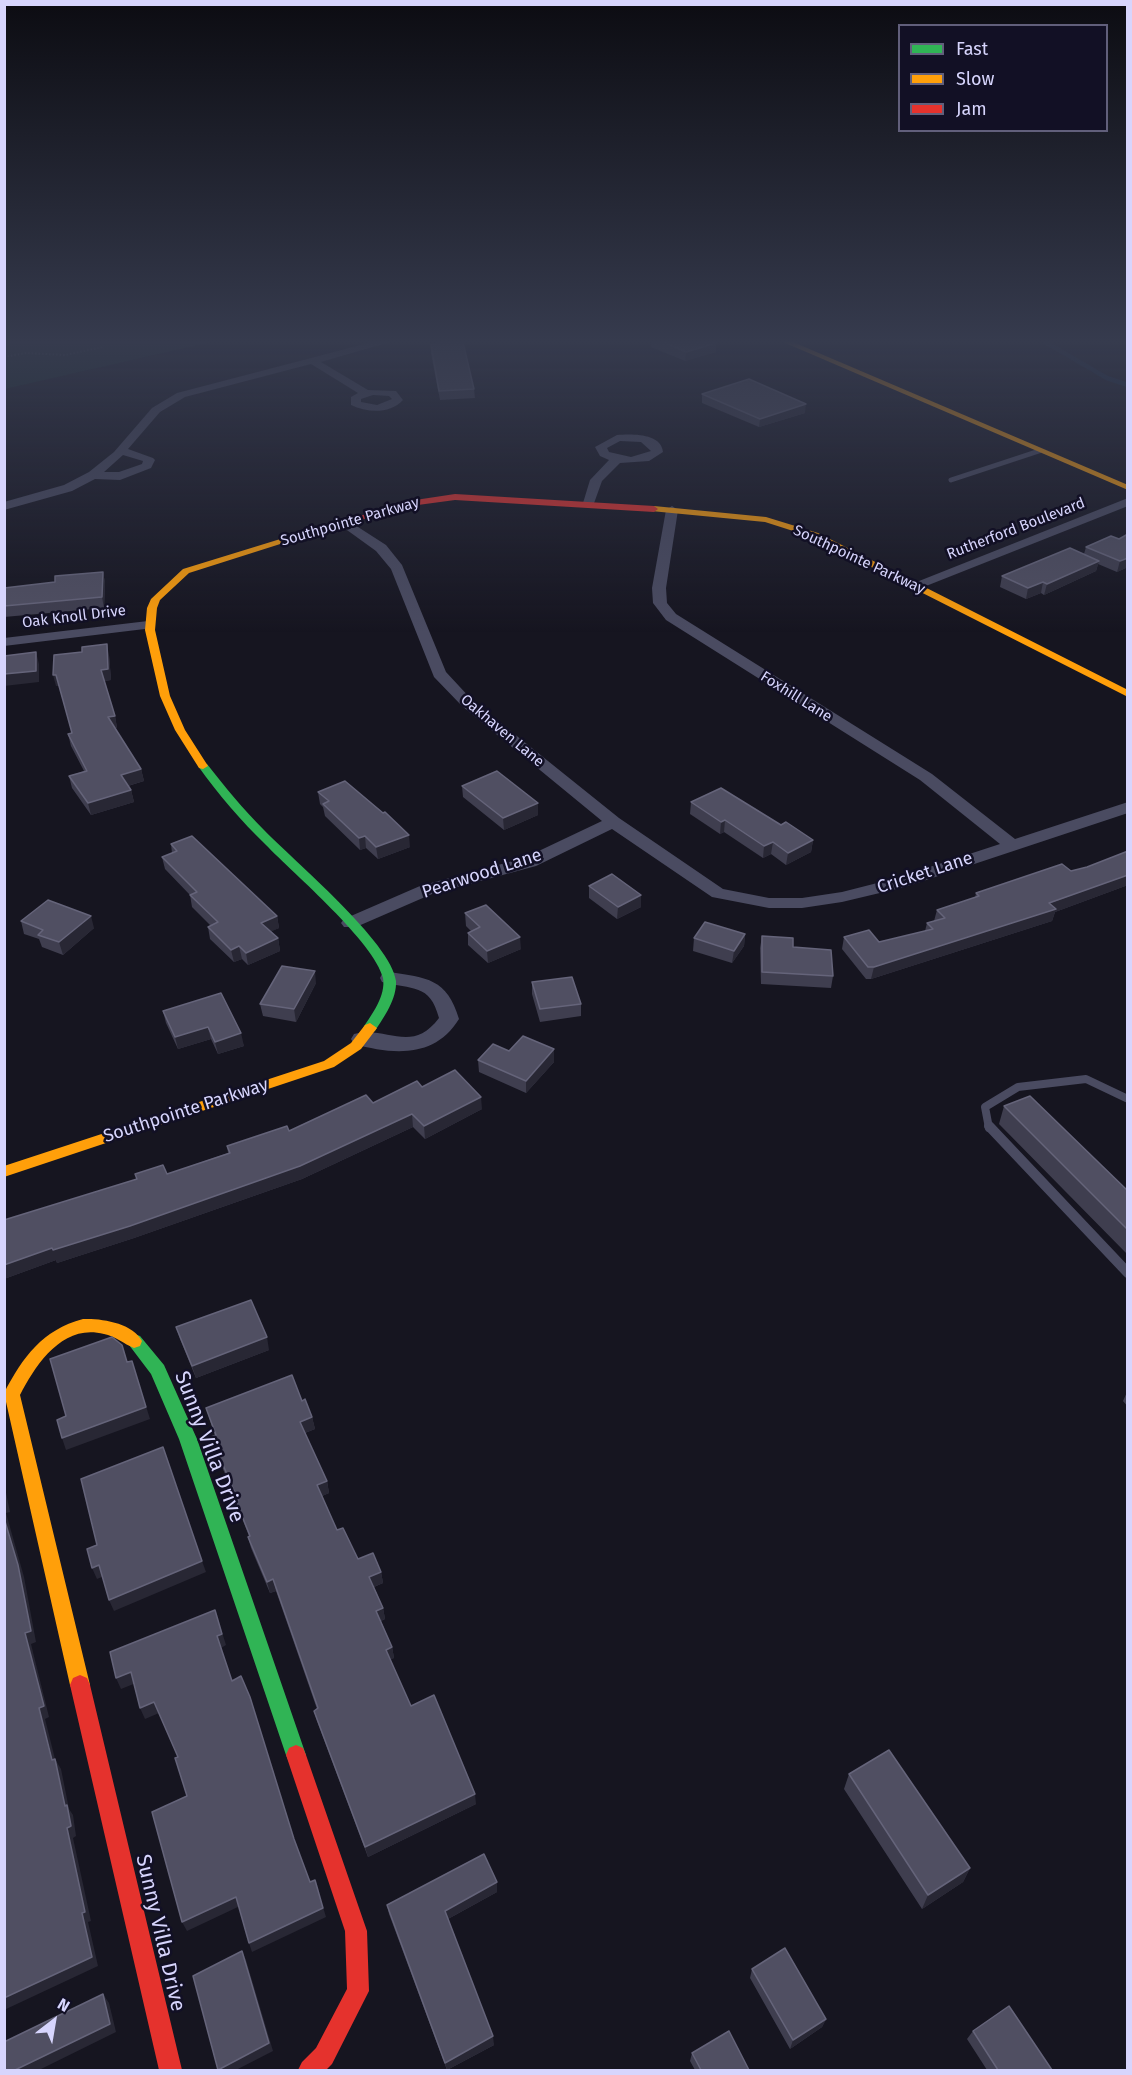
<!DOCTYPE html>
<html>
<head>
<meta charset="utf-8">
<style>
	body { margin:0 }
	#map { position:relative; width:1132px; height:2075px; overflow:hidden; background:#161520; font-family:"Fira Sans",sans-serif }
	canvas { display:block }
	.frame { position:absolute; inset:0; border:6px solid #d7d5fd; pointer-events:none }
	.legend { position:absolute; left:898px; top:24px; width:210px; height:108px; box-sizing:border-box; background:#121025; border:2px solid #615f7b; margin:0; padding:8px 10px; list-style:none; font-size:18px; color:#d7d5fd }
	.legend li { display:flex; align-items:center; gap:12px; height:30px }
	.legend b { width:30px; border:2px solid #615f7b }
	.north { position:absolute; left:24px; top:1991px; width:60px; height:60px; -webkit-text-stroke:4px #121025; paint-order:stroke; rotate:31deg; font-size:16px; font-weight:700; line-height:24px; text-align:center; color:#d7d5fd }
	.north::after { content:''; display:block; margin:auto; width:21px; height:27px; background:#d7d5fd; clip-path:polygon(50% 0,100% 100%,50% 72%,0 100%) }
</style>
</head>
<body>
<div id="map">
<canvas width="1132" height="2075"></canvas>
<div class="frame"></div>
<ul class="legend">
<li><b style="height:8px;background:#30b455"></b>Fast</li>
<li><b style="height:8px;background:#ff9f0a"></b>Slow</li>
<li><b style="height:8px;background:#e5322d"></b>Jam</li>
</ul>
<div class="north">N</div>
</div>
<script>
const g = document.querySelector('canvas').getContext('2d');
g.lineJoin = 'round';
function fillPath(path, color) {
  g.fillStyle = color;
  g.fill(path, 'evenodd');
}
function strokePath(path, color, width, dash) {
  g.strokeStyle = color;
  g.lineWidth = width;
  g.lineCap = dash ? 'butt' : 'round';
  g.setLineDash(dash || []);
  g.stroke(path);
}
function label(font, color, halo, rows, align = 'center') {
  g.font = font + ' "Fira Sans",sans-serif';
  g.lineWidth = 5;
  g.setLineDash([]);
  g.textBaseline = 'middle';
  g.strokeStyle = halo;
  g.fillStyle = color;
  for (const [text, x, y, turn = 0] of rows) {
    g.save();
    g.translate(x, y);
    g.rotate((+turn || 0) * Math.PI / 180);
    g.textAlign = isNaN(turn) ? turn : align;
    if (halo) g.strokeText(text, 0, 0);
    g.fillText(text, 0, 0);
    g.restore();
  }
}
const green = new Path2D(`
	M5,342h206l-206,47z`);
const stream = new Path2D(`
	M1045,342l62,36 21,7`);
const path = new Path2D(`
	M4,345l12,-3
	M4,357l22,-4 39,2 38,-8`);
const laneFar2 = new Path2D(`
	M951,480l88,-29`);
const laneFar1 = new Path2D(`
	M989,1128l-4,-21 33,-20 68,-8 42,20`);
const lane = new Path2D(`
	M989,1126l139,147`);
const street = new Path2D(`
	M372,342h18l-69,20 47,28 28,1 7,9c-13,14 -35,13 -52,5v-8l7,-4 -47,-29 -126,33 -25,15 -32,37 25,9 2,2 -4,8 -31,12 -25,-1 -23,12 -68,19v-8l60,-17 25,-13 25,-20 38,-44 25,-15zM373,395l16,1 3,3 -15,6 -16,-3v-3zM123,455l20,6 -1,3 -23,8h-15z
	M617,435c15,-1 44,-2 46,17l-14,9 -29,2 -18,18 -9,25h-8l-2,-3 7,-23 19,-20 -9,-4 -5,-9zM620,441l21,1 10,9 -20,6 -22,-5 -2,-4z
	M1128,498v8l-207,82 -5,1 -7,-4z
	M672,506l6,4 -12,78 1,15 9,11 256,160 83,65 113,-37v11l-223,74 -63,15 -40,6h-33l-57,-11 -100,-68 -76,37 -104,28 -76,33h-12l-3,-4 3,-4 76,-33 104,-28 78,-37 -140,-115 -28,-29 -43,-108 -15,-18 -36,-26 -2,-3 6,-4 42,27 16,20 44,107 26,28 147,118 104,71 46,9h33l40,-6 51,-13 107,-35 -80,-64 -254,-160 -13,-17 -1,-15 14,-78z
	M148,621l5,1v6l-149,18v-8z
	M389,972c38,6 58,6 70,47 -24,39 -65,36 -105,25l-3,-5 3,-5c33,-9 57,21 85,-16 -9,-35 -27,-28 -57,-36l-2,-4 2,-4z`);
const fast = new Path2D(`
	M203,763l4,1c18,23 36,45 57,66 29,30 128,113 132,151 1,18 -12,36 -21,50l-5,2 -7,-5c9,-14 23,-32 20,-50 -9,-36 -89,-104 -117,-133 -25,-24 -48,-51 -68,-79z
	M134,1334l6,2 24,29 33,74 109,316 -3,7 -7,3 -7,-3 -3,-7 -107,-316 -28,-65 -25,-33 2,-5z`);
const slow = new Path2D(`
	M783,342h10l335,143v5z
	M654,506l112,11 52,16 310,157v7l-316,-160 -47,-15 -114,-11v-4z
	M355,516l7,2 -173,55 -29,27 -3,8 -2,22 15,66 15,34 23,36 -5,3 -4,-1 -24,-38 -15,-34 -15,-66 2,-22 4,-9 32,-30z
	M370,1023l7,5 -16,21 -27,18 -330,110v-11l320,-105 27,-18 14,-18z
	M83,1319c18,-1 50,4 59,22l-2,5 -6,2c-10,-4 -19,-12 -30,-14 -41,-11 -68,30 -84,61l70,290 -3,7 -7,3 -7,-3 -3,-7 -66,-292c19,-36 38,-63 79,-74z`);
const jam = new Path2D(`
	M455,494l199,12 4,3 -4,3 -199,-12 -52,7 -45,14 -4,-3 48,-16z
	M80,1675l7,3 3,7 92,385h-23l-89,-385 3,-7z
	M296,1745l7,3 3,7 61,176 2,60 -37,73 -6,6h-28l4,-8 14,-14 31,-59 -2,-58 -59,-176 3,-7z`);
const wall = new Path2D(`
	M652,342h62l2,10 -31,9 -34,-14z
	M431,345l43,44 1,9 -35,2 -9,-46z
	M702,394l103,19 -46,14 -57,-24z
	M1128,534v33l-11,5 -19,-8 -2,7 -52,24 -3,-2 -15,6 -26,-12 2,-11 82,-22 2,-7 33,-8z
	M103,572l2,11 -1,25 -100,9v-29l51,-6z
	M109,655l2,25 -7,1 11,35 2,12h-2l26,41 3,12 -16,5 3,4 3,12 -43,13 -19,-27 -3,-12 15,-5 -13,-25 -3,-12 4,-1 -13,-47h-3z
	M462,786l76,29 -34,15 -41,-33z
	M318,792l92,55 -32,12 -12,-11 -6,2 -35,-34 -2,-9 -3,-3z
	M691,802l90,23 32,15 -2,12 -25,13 -15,-11 -8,4 -39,-26 -4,2 -30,-20z
	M171,844l106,72 2,12 -8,3 7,7 2,13 -32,14 -6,-6 -8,3 -24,-23 -2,-12 3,-1 -19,-19 -2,-12 -25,-26 -3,-12 10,-4z
	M1128,851v34l-73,27 -3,9 -181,58h-5l-24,-30 2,-12 35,5 46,-11 2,-8 7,-2 3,-11 38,-12 1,-5 111,-26z
	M589,886l52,9v12l-24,12 -28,-21z
	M465,913l56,36 -33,14 -20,-18v-12l3,-2 -5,-5z
	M21,921l73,7 -31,27 -21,-8 -3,-8 -15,-5z
	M745,934l-1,12 -12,17 -39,-12 1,-13z
	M762,936l31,11 40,29 -2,12 -70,-4 -1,-36z
	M532,982l49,22v12l-41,6 -8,-28z
	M316,983l-20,39 -33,-6 -3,-12z
	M221,993l23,53 -26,8 -7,-15 -33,10 -12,-26 -3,-12z
	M554,1049v13l-28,31 -47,-21 -1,-12 31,-9z
	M422,1087l60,22 -57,30 -12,-12 -111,52 -168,59 -77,25 -1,-3 -52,19v-59l163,-46 61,-21 -1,-7 62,-15z
	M1004,1106l124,85v64l-129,-131z
	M176,1327l93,23 -73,28 -16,-39z
	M1128,1390v17l-5,-6z
	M302,1401l10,16 3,12 -10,4 22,48 2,12 -7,3 15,34 21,29 23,13 2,11 -9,4 9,21 2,11 -4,2 11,26 2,11 -4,1 21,47 65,98 -108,53 -51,-136 -3,-10 3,-2 -41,-118 -6,2 -19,-45 -3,-11 1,-1 -9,-23 -3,-12 -23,-52 -3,-12 4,-1 -9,-28z
	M849,1774l121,94 -7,14 -41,27 -78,-120z
	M497,1892l-49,27 46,126 -47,25 -58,-156 -2,-9z
	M752,1969l74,50 -4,8 -32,22 -40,-71z
	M973,2031l79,39h-65l-20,-31z
	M692,2053l57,17h-54l-5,-9z`);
const shadedWall = new Path2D(`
	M716,343v9l-31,9 1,-9z
	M806,404l-1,9 -46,14 1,-8z
	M1128,558v9l-11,5 3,-11z
	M1099,561l-3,10 -52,24 3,-11z
	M103,572l2,11 -1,25 -2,-11z
	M1043,582l-2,11 -15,6 2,-11z
	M107,644l2,11 2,25 -8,1 -2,-11z
	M36,652l3,12v18l-35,4v-12z
	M53,675h3l3,11h-3z
	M115,716l2,12 -6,1 -3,-12z
	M141,769l3,12 -20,6 -3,-12z
	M131,790l3,12 -43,13 -3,-12z
	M538,803v12l-34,15 -1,-12z
	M725,820l-1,12 -4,2 1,-12z
	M409,835l1,12 -32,12 -2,-12z
	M365,836l1,12 -6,2 -1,-12z
	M813,840l-2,12 -25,13 2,-12z
	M773,842l-2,12 -8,4 1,-12z
	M1128,875v10l-73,27 -3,9 -181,58 3,-12z
	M641,895v12l-24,12 1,-12z
	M91,916l3,12 -31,27 -4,-13z
	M277,916l2,12 -15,7 -3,-12z
	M745,934l-1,12 -12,17 2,-12z
	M520,937l1,12 -33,14 -1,-12z
	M278,938l2,13 -32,14 -2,-12z
	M239,946l3,13 -8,3 -3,-12z
	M315,971l1,12 -20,39 -2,-13z
	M208,1027l3,12 -33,10 -3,-12z
	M241,1033l3,13 -26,8 -3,-12z
	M554,1049v13l-28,31v-12z
	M481,1097l1,12 -57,30 -1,-13z
	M412,1114l1,13 -111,52 -168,59 -77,25 -1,-3 -52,19v-14z
	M267,1337l2,13 -73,28 -4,-12z
	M132,1361l18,58 -84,31 -4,-12z
	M312,1417l3,12 -13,5 -2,-12z
	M327,1481l2,12 -9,4 -3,-12z
	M4,1483l6,29 -4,1 18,64 12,65 -5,2 18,73 -4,2 10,40 6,10 8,40 4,6 3,21 -3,2 18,83 -3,1 10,44 -94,44v-12l78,-85 -15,-85 -2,-22 -26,-98 -14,-75 -21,-115z
	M202,1561l4,11 -92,39 -5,-11z
	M99,1565l5,11 -7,3 -5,-11z
	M381,1572l2,11 -12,5 -2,-11z
	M273,1579l3,12 -6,2 -3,-11z
	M383,1608l2,11 -7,3 -2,-11z
	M215,1610l11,35 -5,3 -4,-12z
	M392,1647l2,11 -6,3 -2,-11z
	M131,1672l5,11 -15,6 -5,-11z
	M154,1702l5,11 -14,6 -5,-11z
	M475,1794l1,10 -108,53 -3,-10z
	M970,1868l-7,14 -41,27 6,-14z
	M315,1880l11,37 -74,35 -3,-9z
	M497,1882v10l-51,28 -1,-9z
	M236,1897l4,9 -53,25 -5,-9z
	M242,1951l4,9 27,91 -37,19h-17z
	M103,1994l6,9 7,29 -77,38h-24z
	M826,2019l-4,8 -32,22 3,-9z
	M493,2036l1,9 -47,25 -2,-7z`);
const building = new Path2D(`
	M440,342h23l11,47 -35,2 -8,-46z
	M663,342h51l2,1 -30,9z
	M749,379l57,25 -46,15 -58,-25z
	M1128,534v24l-8,3 -34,-14 25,-11 8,3z
	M1070,548l29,13 -52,23 -4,-2 -15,6 -26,-12z
	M103,572l-1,25 -98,9v-18l51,-6v-6z
	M107,644l1,25 -7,1 14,46 -7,1 33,52 -20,6 10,15 -43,13 -19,-27 18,-5 -19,-37 4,-1 -16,-58h-3l1,-20 28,-3v-5z
	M36,652v19l-32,3v-18z
	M497,771l41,32 -35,15 -41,-32z
	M345,781l38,32 2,-1 24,23 -33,12 -11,-11 -6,2 -36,-34 6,-3 -11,-9z
	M721,788l60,37 5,-3 27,18 -25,13 -15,-11 -9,4 -39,-26 -4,2 -30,-20z
	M192,836l85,80 -16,7 17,15 -32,15 -7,-7 -8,4 -23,-23 10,-5 -28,-27 7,-3 -35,-35 15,-6 -6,-7z
	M1128,851v24l-79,28 7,6 -182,58h-6l-24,-30 25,-7 10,12 54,-13 -6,-6 18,-5 -8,-8 42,-14 -3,-3 86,-29 9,7 16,-4z
	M612,874l29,21 -23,12 -29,-21z
	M48,900l43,16 -32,26 -21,-7 5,-5 -22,-9z
	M486,905l34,32 -33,14 -19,-18 12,-6 -15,-14z
	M705,922l40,12 -11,17 -40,-13z
	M762,936l31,2v9l38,3 2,26 -71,-4z
	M282,966l33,5 -21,38 -34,-5z
	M572,977l9,27 -41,5 -8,-27z
	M221,993l20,40 -26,9 -7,-15 -33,10 -12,-26z
	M523,1036l31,13 -28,32 -48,-21 15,-16 16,7z
	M455,1070l26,27 -57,29 -12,-12 -112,52 -170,60 -77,24 -1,-2 -48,17v-45l133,-41 -2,-5 28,-9 4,9 63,-21 -3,-7 60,-20 2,5 77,-36 7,8 44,-22 5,6z
	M1030,1096l98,95v39l-124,-124z
	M251,1300l16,37 -75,29 -16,-39z
	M112,1337l10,8 5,17 5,-1 14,46 -84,31 -5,-18 9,-4 -16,-57z
	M292,1375l10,26 3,-2 7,18 -12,5 27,59 -10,4 20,45 6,-2 15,31 15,-6 8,19 -12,5 14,31 -7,3 16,36 -6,3 25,56 23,-11 41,99 -110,53 -51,-136 4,-3 -45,-129 -6,3 -19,-45 2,-1 -14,-35 2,-1 -27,-63 5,-2 -10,-27z
	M163,1447l39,114 -93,39 -10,-35 -7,3 -5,-19 10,-4 -16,-66z
	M4,1518l14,47 13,66 -6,2 19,73 -5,2 13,52 3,-1 10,47 2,-1 4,21 -4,2 18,84 -3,1 10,44 -88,41z
	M215,1610l7,24 -5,2 15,45 9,-5 9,21 44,142 16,43 5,-2 8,28 -74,35 -13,-46 -54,25 -30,-110 35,-16 -12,-38 3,-1 -24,-55 -14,6 -9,-36 -15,6 -6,-26z
	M889,1750l81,118 -42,27 -79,-121z
	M484,1854l13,28 -52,29 48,125 -48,27 -58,-158z
	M785,1948l41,71 -33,21 -41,-71z
	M242,1951l27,92 -51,27 -25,-94z
	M103,1994l7,30 -95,46h-11v-28z
	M1009,2006l43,64h-54l-25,-39z
	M729,2031l20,39h-48l-9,-17z`);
const farStreetnames = [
	["Southpointe Parkway",350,522,-16],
	["Rutherford Boulevard",1016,529,-21],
	["Southpointe Parkway",859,560,25],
	["Oak Knoll Drive",74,617,-7],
	["Foxhill Lane",796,697,32],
	["Oakhaven Lane",502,731,40]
];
const streetNames = [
	["Cricket Lane",925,873,-18],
	["Pearwood Lane",482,874,-18],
	["Southpointe Parkway",186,1111,-18]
];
const nearStreetnames = [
	["Sunny Villa Drive",209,1447,69],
	["Sunny Villa Drive",160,1933,77]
];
fillPath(green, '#132b2a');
strokePath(stream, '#112744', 4.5);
strokePath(path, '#4c5b67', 2, [1.5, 2]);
strokePath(laneFar2, '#4a4b61', 5);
strokePath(laneFar1, '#4a4b61', 8);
strokePath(lane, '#4a4b61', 10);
fillPath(street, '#4a4b61');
fillPath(fast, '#30b455');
fillPath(slow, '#ff9f0a');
fillPath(jam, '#e5322d');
fillPath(wall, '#3f3e4f');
fillPath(shadedWall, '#282734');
fillPath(building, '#504f62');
strokePath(building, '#65647a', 1.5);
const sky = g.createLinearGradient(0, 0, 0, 633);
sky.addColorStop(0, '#0c0c12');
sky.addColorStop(0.54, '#363b4e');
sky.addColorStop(1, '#363b4e00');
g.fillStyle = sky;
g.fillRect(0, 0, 1132, 633);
label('15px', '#d7d5fd', '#121025', farStreetnames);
label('18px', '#d7d5fd', '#121025', streetNames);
label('21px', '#d7d5fd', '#121025', nearStreetnames);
</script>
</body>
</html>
